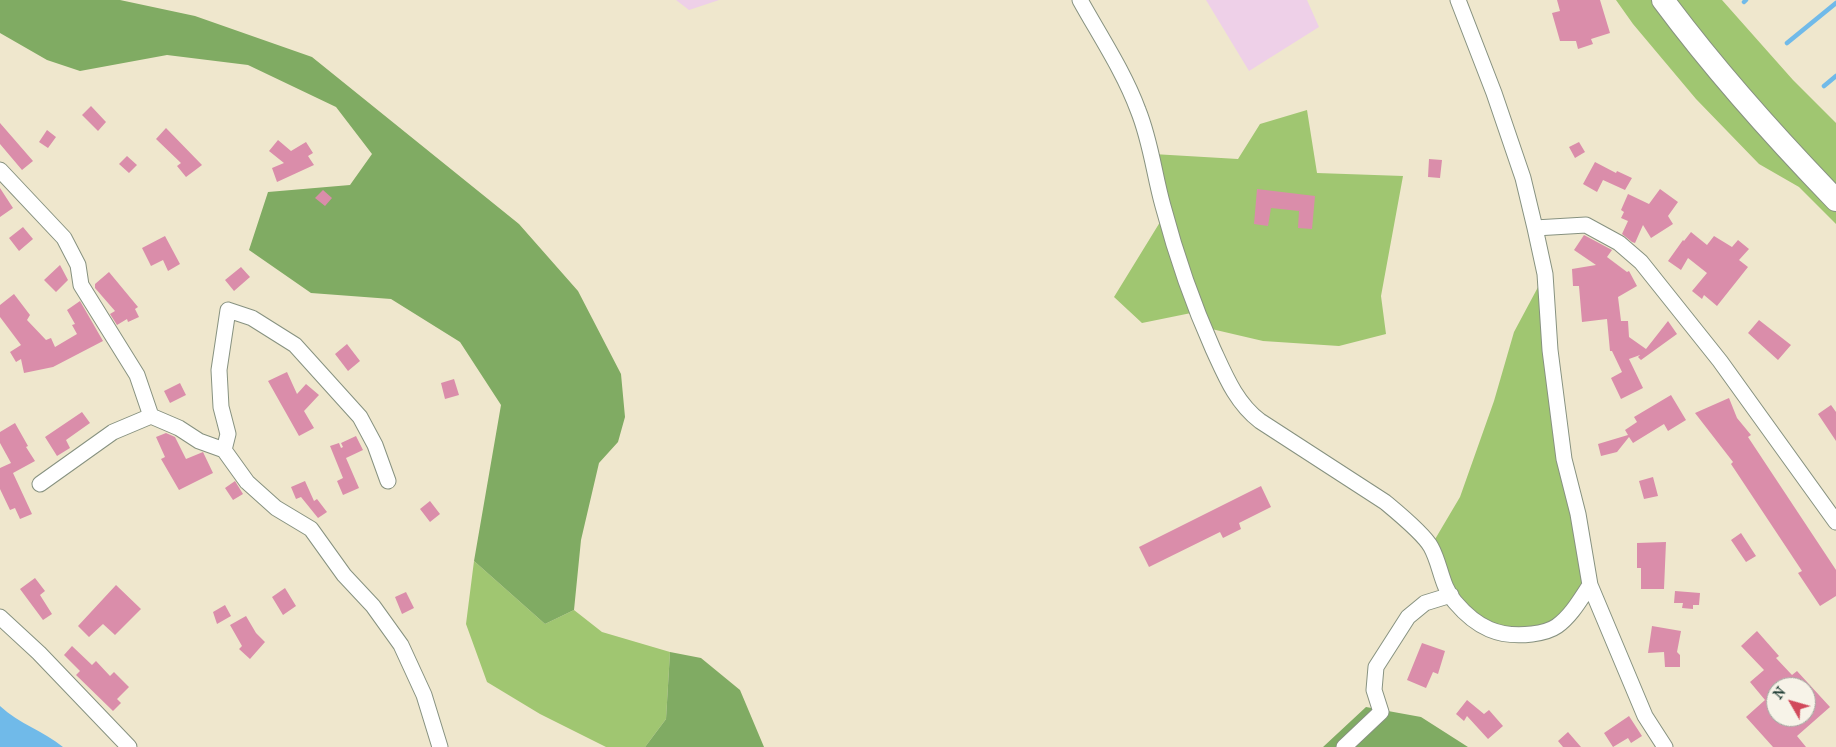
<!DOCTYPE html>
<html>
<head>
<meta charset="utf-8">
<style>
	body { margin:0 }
	#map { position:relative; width:1836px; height:747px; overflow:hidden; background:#efe7cd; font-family:"IM FELL French Canon",serif }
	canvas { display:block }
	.north { position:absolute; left:1766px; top:677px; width:50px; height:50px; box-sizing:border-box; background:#f7f3e8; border:1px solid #a1aaa0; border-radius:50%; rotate:308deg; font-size:14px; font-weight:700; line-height:20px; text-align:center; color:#1f3d34 }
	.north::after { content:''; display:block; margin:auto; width:18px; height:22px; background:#d1495b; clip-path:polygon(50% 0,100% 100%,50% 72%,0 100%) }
</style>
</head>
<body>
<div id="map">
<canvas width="1836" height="747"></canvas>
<div class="north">N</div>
</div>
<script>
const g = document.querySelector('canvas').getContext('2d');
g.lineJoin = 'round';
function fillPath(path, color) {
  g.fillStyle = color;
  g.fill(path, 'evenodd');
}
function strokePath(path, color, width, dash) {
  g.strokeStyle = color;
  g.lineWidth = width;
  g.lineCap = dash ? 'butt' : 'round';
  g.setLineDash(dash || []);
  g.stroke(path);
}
const built = new Path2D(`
	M676,0h43l-30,10z
	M1206,0h101l12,27 -70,44z`);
const green = new Path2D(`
	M1616,0h106l71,80 43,43v101l-37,-37 -40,-23 -63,-65 -63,-75z
	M1307,110l10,63 86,3 -22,120 5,38 -47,12 -76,-5 -60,-14 -7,-15 -54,11 -28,-26 51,-83 -12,-60 85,5 22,-35z
	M1545,274l5,76 40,235 -20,29 -52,22 -47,-18 -40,-72 29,-49 34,-96 20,-69z
	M474,561l71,63 29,-14 28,22 68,20 -4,67 -21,28h-39l-66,-33 -53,-32 -21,-58z`);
const forest = new Path2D(`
	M0,0h120l75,16 117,41 207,167 59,67 43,83 4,43 -7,25 -19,21 -18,77 -7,70 -29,14 -71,-63 27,-156 -41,-63 -69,-43 -80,-6 -62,-43 19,-58 82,-7 22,-31 -36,-47 -88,-42 -81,-10 -87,16 -33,-11 -47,-27z
	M670,652l31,6 39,32 24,57h-119l21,-28z
	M1366,707l55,10 47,30h-145z`);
const water = new Path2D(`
	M0,706c19,18 44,25 63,41h-63z`);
const stream = new Path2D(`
	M1744,2l2,-2
	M1787,43l49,-40
	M1824,86l12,-10`);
const building = new Path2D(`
	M1557,0h43l10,33 -19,6 2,5 -15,5 -2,-8h-16l-8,-28 8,-2z
	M91,106l15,16 -8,9 -16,-16z
	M0,123l33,38 -11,9 -22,-26z
	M166,128l36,37 -16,12 -9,-11 4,-3 -25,-24z
	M47,130l9,7 -8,11 -9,-6z
	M278,140l13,11 15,-9 7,11 -5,3 6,9 -37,17 -5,-14 12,-5 -15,-12z
	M1579,142l6,10 -10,6 -6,-11z
	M127,156l10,9 -8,8 -10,-9z
	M1429,159l13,1 -2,18 -12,-1z
	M1595,162l21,11 1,-2 15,7 -7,12 -22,-10 -6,12 -14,-8z
	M0,188l13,20 -13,9z
	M1257,189l58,7 -3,33 -14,-1 1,-17 -28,-3 -3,18 -14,-2z
	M1660,189l18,13 -10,14 5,8 -22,14 -8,-13 -8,18 -3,-1 -10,-8 6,-13 -7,-3 3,-6 -3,-2 7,-16 21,10z
	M323,190l9,8 -7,8 -10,-8z
	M23,227l10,12 -14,12 -10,-13z
	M1691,232l16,13 7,-9 18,11 6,-7 11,9 -10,11 9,7 -31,39 -13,-11 -2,4 -10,-8 15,-18 -19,-15 -7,12 -13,-9 15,-21 1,1z
	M1584,235l28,15 -5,7 20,15 2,-1 8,15 -19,11 3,24h7l1,16 17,12 22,-28 9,13 -36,26 -3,-3 2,-2 -11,4 14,29 -22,11 -10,-21 11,-6 -10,-21h-2l-3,-32 -25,3 -3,-36h-6l-1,-17 24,-4 -22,-15z
	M165,236l15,28 -12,7 -5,-11 -12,6 -9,-18z
	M60,265l8,15 -12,12 -12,-12z
	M241,267l9,10 -16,14 -9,-11z
	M109,272l29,35 -3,2 4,8 -11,5 -1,-3 -10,6 -7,-11 5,-3 -20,-23v-4z
	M14,294l16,21 -3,5 19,20 5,-2 4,9 22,-13 -5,-9 3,-1 -8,-14 13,-9 23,40 -50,26 -29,6 -3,-14 -5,3 -6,-10 11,-7 -21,-28v-12z
	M1759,320l32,25 -13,15 -30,-27z
	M347,344l13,17 -12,10 -13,-17z
	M287,372l10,22 9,-10 13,11 -15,16 10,17 -15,8 -31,-55z
	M454,379l5,16 -14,4 -4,-16z
	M180,383l6,12 -16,8 -6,-12z
	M1671,395l15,25 -18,11 -4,-7 -31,19 -4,-6 -12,15 -16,4 -3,-12 30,-9 -3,-5 12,-8 -3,-5z
	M1729,398l8,20 14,17 -3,2 88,133v26l-16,10 -22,-33 4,-2 -71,-107 2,-2 -38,-49z
	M1831,405l5,7v29l-18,-27z
	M82,412l8,11 -24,17 4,8 -13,8 -12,-19z
	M15,423l13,23 -2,1 9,14 -22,12 19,41 -12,5 -5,-11 -5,2 -10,-21v-21l11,-5 -11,-20v-11z
	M166,433l9,4 11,22 17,-7 10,21 -34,17 -18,-31 4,-2 -9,-20z
	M356,436l7,14 -17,8 13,30 -16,7 -6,-14 6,-3 -13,-32 9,-3 2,5 2,-1 -2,-4z
	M1653,477l5,19 -14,3 -5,-18z
	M235,481l8,13 -10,6 -8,-12z
	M305,481l9,20 3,-2 10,13 -9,6 -17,-21 -5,2 -5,-12z
	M1261,486l10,21 -32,16 2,6 -18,9 -3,-6 -71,35 -10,-20z
	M430,501l10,13 -10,8 -10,-13z
	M1741,533l15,23 -10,6 -15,-22z
	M1666,542l-2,47h-23v-21h-4v-25z
	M35,578l10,13 -5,4 12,19 -9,6 -23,-31z
	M116,585l25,24 -26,26 -12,-11 -14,13 -11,-11z
	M285,588l11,18 -13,9 -11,-18z
	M1675,591l25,2 -1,12h-6v4l-11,-1 1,-5h-9z
	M406,592l8,16 -12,6 -7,-17z
	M225,605l6,11 -14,8 -4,-12z
	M246,616l10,17 9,9 -15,17 -11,-10 3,-3 -12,-21z
	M1652,626l29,5 -4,21 3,3v12h-15l-1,-15 -16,1z
	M1757,631l22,25 -3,2 16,17 5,-4 33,36 -33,29 9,11h-33l-27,-30 19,-17 -15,-18 14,-12 -23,-24zM1776,687h30v30h-30z
	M1422,643l23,8 -7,23 -5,-2 -7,16 -19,-8z
	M72,646l20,19 4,-4 14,15 4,-4 15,15 -12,12 4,4 -8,8 -37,-36 4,-4 -16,-16z
	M1467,700l17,14 5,-4 14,16 -15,13 -21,-23 -3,5 -8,-7z
	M1629,716l13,20 -11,7 -3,-5 -15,9 -9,-14z
	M1568,732l13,15h-18l-5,-6z`);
const minor = new Path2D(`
	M1080,0c20,36 44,72 58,110 13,32 16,64 25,96 13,49 29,96 50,143 12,26 23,54 47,72l125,81c12,10 39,32 46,45 10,18 10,39 24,55 22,26 44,36 77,32 8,-1 18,-3 25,-8 14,-10 23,-26 33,-41
	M1458,0l36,93 29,85 12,50 10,46 5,76 14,109 14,55 12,71 55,131 20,31
	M0,170l64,68 14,27 3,20 56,90 14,41
	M1535,228l51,-3 33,18 22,19 79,99 116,161
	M224,450l4,-16 -7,-27 -2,-37 9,-60 24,8 43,27 65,72 15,28 13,36
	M40,484l73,-52 38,-16 28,12 20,13 25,9 23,32 29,26 35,21 33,46 29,31 28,39 23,50 16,52
	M0,617l39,36 90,94
	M1344,747l37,-35 -7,-22 2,-23 32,-50 17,-14 26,-8`);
const highway = new Path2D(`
	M1663,0c52,70 112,137 173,200`);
fillPath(built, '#eed0e8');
fillPath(green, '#a0c671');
fillPath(forest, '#80ab63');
fillPath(water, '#70bae9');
strokePath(stream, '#70bae9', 4.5);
fillPath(building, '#da8daa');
strokePath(minor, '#879280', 17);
strokePath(highway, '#879280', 24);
strokePath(minor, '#fff', 15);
strokePath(highway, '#fff', 22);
</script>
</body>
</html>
